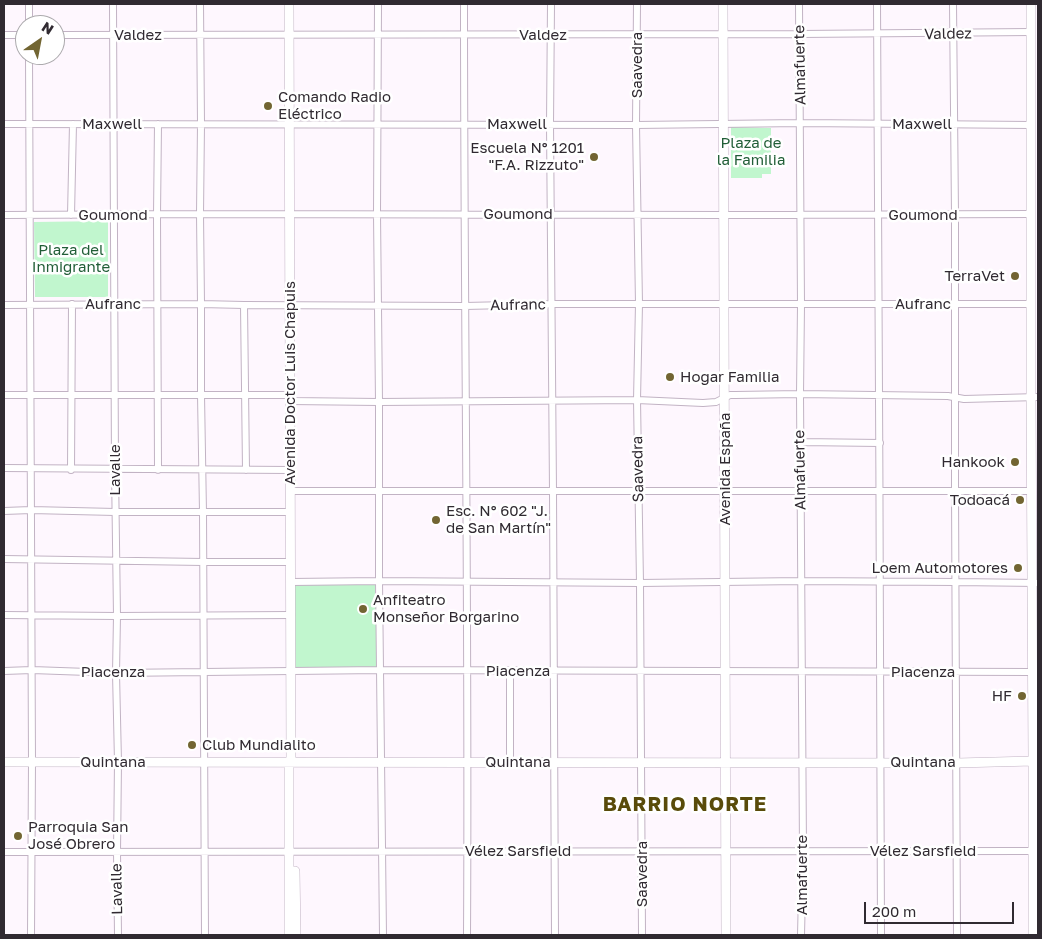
<!DOCTYPE html>
<html>
<head>
<meta charset="utf-8">
<style>
	body { margin:0 }
	#map { position:relative; width:1042px; height:939px; overflow:hidden; background:#fef7fe; font-family:"Golos Text",sans-serif }
	canvas { display:block }
	.frame { position:absolute; inset:0; border:5px solid #302a31; pointer-events:none }
	.north { position:absolute; left:15px; top:15px; width:50px; height:50px; box-sizing:border-box; background:#fff; border:1px solid #acaaad; border-radius:50%; rotate:33deg; font-size:14px; font-weight:700; line-height:20px; text-align:center; color:#302a31 }
	.north::after { content:''; display:block; margin:auto; width:18px; height:22px; background:#726532; clip-path:polygon(50% 0,100% 100%,50% 72%,0 100%) }
	.scale { position:absolute; left:864px; top:902px; width:150px; height:22px; box-sizing:border-box; border:2px solid #302a31; border-top:0; padding-left:6px; font-size:15px; line-height:18px; white-space:nowrap; color:#302a31; -webkit-text-stroke:4px #fff; paint-order:stroke }
</style>
</head>
<body>
<div id="map">
<canvas width="1042" height="939"></canvas>
<div class="frame"></div>
<div class="north">N</div>
<div class="scale">200 m</div>
</div>
<script>
const g = document.querySelector('canvas').getContext('2d');
g.lineJoin = 'round';
function fillPath(path, color) {
  g.fillStyle = color;
  g.fill(path, 'evenodd');
}
function strokePath(path, color, width, dash) {
  g.strokeStyle = color;
  g.lineWidth = width;
  g.lineCap = dash ? 'butt' : 'round';
  g.setLineDash(dash || []);
  g.stroke(path);
}
function label(font, color, halo, rows, align = 'center') {
  g.font = font + ' "Golos Text",sans-serif';
  g.lineWidth = 5;
  g.setLineDash([]);
  g.textBaseline = 'middle';
  g.strokeStyle = halo;
  g.fillStyle = color;
  for (const [text, x, y, turn = 0] of rows) {
    g.save();
    g.translate(x, y);
    g.rotate((+turn || 0) * Math.PI / 180);
    g.textAlign = isNaN(turn) ? turn : align;
    if (halo) g.strokeText(text, 0, 0);
    g.fillText(text, 0, 0);
    g.restore();
  }
}
const green = new Path2D(`
	M731,127l40,1v46h-9v4h-31z
	M108,221v76h-73l-1,-75z
	M375,584l2,83 -82,1v-83z`);
const street = new Path2D(`
	M29,4v21
	M113,4l2,466 2,146 -1,57 2,89 -1,90 1,83
	M200,4l1,120 -1,90 1,90v91l2,117 2,423
	M378,4l-1,210 2,188v179l4,354
	M464,4c0,310 5,621 3,931
	M551,4l-1,120 3,367 2,444
	M637,4l-1,121 3,179 -2,96 3,183 2,352
	M799,4l2,301 -1,89 3,457 -2,84
	M877,4c2,310 3,621 4,931
	M953,4l2,211v276l2,444
	M4,35h21
	M55,35l745,-1 231,-2
	M29,55l3,707 -1,173
	M4,124l632,1 165,-2 230,2
	M158,124l-1,91 1,255
	M4,215l196,-1 524,1 307,-1
	M71,215l2,-91
	M4,305l197,-1 43,1 221,1 86,-2h481
	M244,305l2,165
	M4,395h286
	M290,401l89,1 258,-2 66,3 13,-1 14,-7h5l65,-1 148,2 16,3 74,-2
	M800,442l80,1
	M4,468l286,2
	M71,470l1,-166
	M291,491h741
	M4,511l27,-1 84,2h176
	M4,559l199,3h88
	M291,582l88,-1 261,2 161,-2 155,1 82,1
	M4,615l113,1 174,-1
	M4,671l28,-1 84,3 264,-3 652,2
	M510,671v91
	M4,852l1029,-1`);
const secondary = new Path2D(`
	M723,4l3,931
	M1031,4v394l2,361
	M4,762l953,1 76,-2
	M1033,763v172
	M295,871l1,64
	M289,935v-169l2,-4 -2,-758`);
const markers = [
	[268,106,5,"#726532"],
	[594,157,5,"#726532"],
	[1015,276,5,"#726532"],
	[670,377,5,"#726532"],
	[1015,462,5,"#726532"],
	[1020,500,5,"#726532"],
	[436,520,5,"#726532"],
	[1018,568,5,"#726532"],
	[363,609,5,"#726532"],
	[1022,696,5,"#726532"],
	[192,745,5,"#726532"],
	[18,836,5,"#726532"]
];
const streetNames = [
	["Valdez",948,34,-1],
	["Valdez",138,35],
	["Valdez",543,35],
	["Saavedra",637,65,-90],
	["Almafuerte",800,65,-91],
	["Maxwell",112,124],
	["Maxwell",517,124],
	["Maxwell",922,124],
	["Goumond",518,214],
	["Goumond",113,215],
	["Goumond",923,215],
	["Aufranc",113,304],
	["Aufranc",923,304],
	["Aufranc",518,305,-1],
	["Avenida Doctor Luis Chapuis",290,383,-90],
	["Saavedra",638,469,-91],
	["Avenida España",725,469,-90],
	["Lavalle",115,470,-90],
	["Almafuerte",800,470,-91],
	["Piacenza",518,671],
	["Piacenza",113,672],
	["Piacenza",923,672],
	["Quintana",113,762],
	["Quintana",518,762],
	["Quintana",923,762],
	["Vélez Sarsfield",518,851],
	["Vélez Sarsfield",923,851],
	["Saavedra",642,874,-90],
	["Almafuerte",802,875,-90],
	["Lavalle",117,889,-91]
];
const poiNames = [
	["Comando Radio",278,97],
	["Eléctrico",278,114],
	["Escuela N° 1201",584,148,"right"],
	["\"F.A. Rizzuto\"",584,165,"right"],
	["TerraVet",1005,276,"right"],
	["Hogar Familia",680,377],
	["Hankook",1005,462,"right"],
	["Todoacá",1010,500,"right"],
	["Esc. N° 602 \"J.",446,511],
	["de San Martín\"",446,528],
	["Loem Automotores",1008,568,"right"],
	["Anfiteatro",373,600],
	["Monseñor Borgarino",373,617],
	["HF",1012,696,"right"],
	["Club Mundialito",202,745],
	["Parroquia San",28,827],
	["José Obrero",28,844]
];
const parkNames = [
	["Plaza de",751,143],
	["la Familia",751,160],
	["Plaza del",71,250],
	["Inmigrante",71,267]
];
const districtNames = [
	["BARRIO NORTE",685,805]
];
fillPath(green, '#c1f6ce');
strokePath(street, '#c2b3c4', 8);
strokePath(secondary, '#c2b3c4', 10);
strokePath(street, '#fff', 6);
strokePath(secondary, '#fff', 9);
for (const [x, y, r, color] of markers) {
  const dot = new Path2D();
  dot.arc(x, y, r, 0, 2 * Math.PI);
  g.fillStyle = color;
  g.fill(dot);
  strokePath(dot, '#fff', 2);
}
label('15px', '#302a31', '#fff', streetNames);
label('15px', '#302a31', '#fff', poiNames, 'left');
label('15px', '#215e37', '#fff', parkNames);
g.letterSpacing = '1px';
label('bold 20px', '#594b0a', '#fff', districtNames);
g.letterSpacing = '0px';
</script>
</body>
</html>
